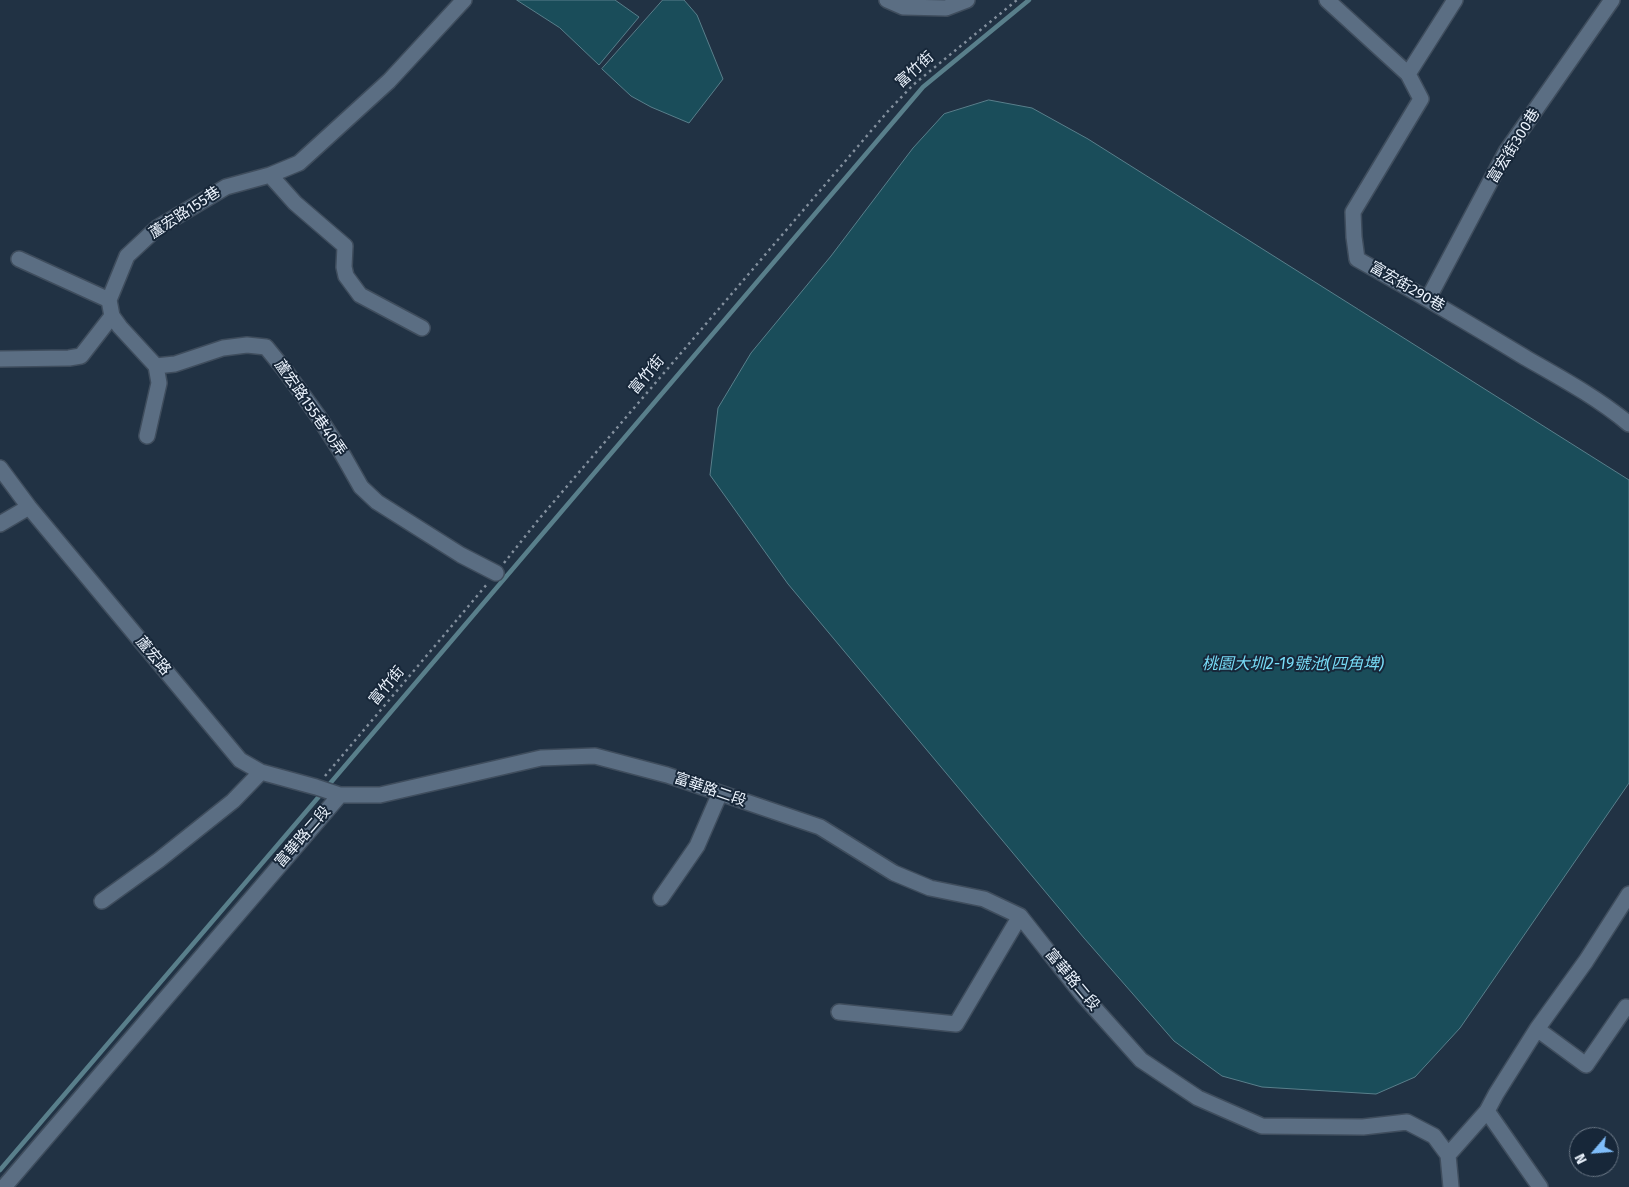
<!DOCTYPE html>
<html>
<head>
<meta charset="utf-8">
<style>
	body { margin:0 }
	#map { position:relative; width:1629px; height:1187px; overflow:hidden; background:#213244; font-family:"Fira Sans",sans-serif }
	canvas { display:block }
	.north { position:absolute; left:1569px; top:1127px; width:50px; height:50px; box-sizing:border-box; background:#172739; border:1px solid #6c7987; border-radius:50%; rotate:243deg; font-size:14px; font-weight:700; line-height:20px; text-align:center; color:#ebf3fd }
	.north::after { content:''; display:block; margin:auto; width:18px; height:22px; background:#7fbdfa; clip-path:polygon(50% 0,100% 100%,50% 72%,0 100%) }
</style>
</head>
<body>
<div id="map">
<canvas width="1629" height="1187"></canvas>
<div class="north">N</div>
</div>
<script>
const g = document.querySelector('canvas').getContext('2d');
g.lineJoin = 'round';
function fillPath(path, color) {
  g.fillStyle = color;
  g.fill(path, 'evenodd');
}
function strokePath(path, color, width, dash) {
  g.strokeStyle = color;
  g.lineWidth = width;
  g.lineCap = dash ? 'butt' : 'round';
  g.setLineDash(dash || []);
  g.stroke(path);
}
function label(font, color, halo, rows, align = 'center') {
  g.font = font + ' "Fira Sans","Noto Sans TC",sans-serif';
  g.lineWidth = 4;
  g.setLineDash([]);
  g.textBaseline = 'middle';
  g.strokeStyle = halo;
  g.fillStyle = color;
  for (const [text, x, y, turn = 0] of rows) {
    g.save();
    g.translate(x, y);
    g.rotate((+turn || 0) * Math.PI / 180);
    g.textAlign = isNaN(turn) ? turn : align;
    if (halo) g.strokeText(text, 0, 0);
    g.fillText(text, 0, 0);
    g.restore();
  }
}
const water = new Path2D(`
	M517,0h98l24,17 -40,48 -39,-37z
	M663,0h21l13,15 26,64 -34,44 -38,-16 -20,-11 -29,-27z
	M989,100l43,8 56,31 541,341v303l-169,245 -45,49 -39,17 -114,-7 -40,-11 -48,-35 -90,-103 -296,-354 -78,-109 8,-67 33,-55 80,-97 82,-108 31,-34z`);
const stream = new Path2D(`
	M327,787l596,-700 106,-87
	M0,1170l322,-377`);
const path = new Path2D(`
	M504,563l35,-44 350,-409 24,-25 104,-85
	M325,776l163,-193`);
const minor = new Path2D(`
	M464,0l-75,81 -90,82 -29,12 -44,12 -69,41 -30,28 -18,44 3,16 8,11 36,39 19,-2 48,-16 24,-3 19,2 18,22 34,47 22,34 21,37 16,15 84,53 35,18
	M887,0l16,7 43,1 21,-8
	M1327,0l81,74
	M1455,0l-47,74 13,25 -68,113 1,25 3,22c57,32 113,65 169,99 35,20 72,40 103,66
	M270,175l25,28 50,43 -1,21 2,9 14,19 62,33
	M19,259l90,41
	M1428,299l78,-147 106,-152
	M0,359l69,-1 12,-2 31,-40
	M147,436l12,-53 -3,-17
	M0,468l29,39 211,253 21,12 55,15 24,8
	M0,524l29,-17
	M661,898l36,-52 23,-53
	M102,901l57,-41 74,-59 28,-29
	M839,1012l117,12 64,-108
	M1537,1029l49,36 40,-58
	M1487,1111l53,76
	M1448,1155l39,-44 9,-17 41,-65 49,-68 43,-67
	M4,1187l336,-392h40l161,-37 54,-2 72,19 153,52 74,46 36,15 54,11 36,17 61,77 60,67 57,38 64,28 101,1 44,-5 27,14 14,19 3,32`);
const streetNames = [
	["富竹街",915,70,-42],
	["富宏街300巷",1514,146,-58],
	["蘆宏路155巷",185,213,-33],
	["富宏街290巷",1407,287,30],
	["富竹街",647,375,-50],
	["蘆宏路155巷40弄",310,408,55],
	["蘆宏路",153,656,50],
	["富竹街",387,686,-50],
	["富華路二段",710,790,19],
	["富華路二段",303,837,-49],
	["富華路二段",1072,980,50]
];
const waterNames = [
	["桃園大圳2-19號池(四角埤)",1293,665]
];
fillPath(water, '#1a4d5a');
strokePath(water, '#597f8b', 1);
strokePath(stream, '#597f8b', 4.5);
strokePath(minor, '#3f4d5d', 18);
strokePath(path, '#83909e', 2.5, [2.5, 4]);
strokePath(minor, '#5b6e83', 15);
label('15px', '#ebf3fd', '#172739', streetNames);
label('italic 16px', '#78dcf7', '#172739', waterNames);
</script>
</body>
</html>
